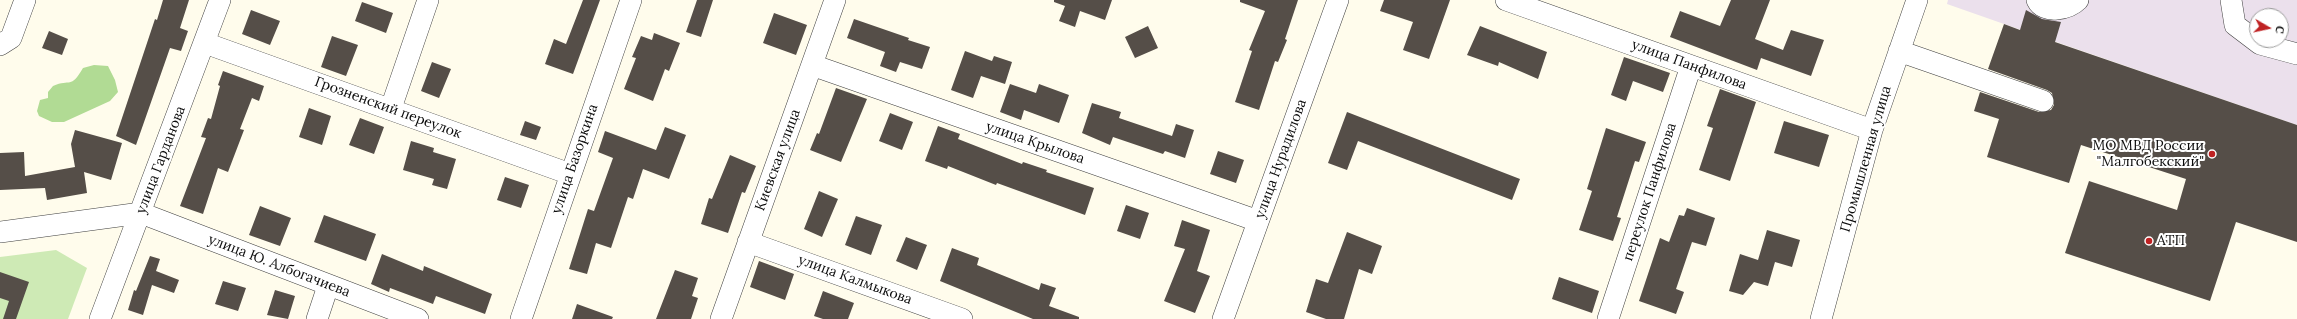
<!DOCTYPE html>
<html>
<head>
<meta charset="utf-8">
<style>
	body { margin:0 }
	#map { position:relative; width:2297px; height:319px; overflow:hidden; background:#fffcec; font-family:Lora,serif }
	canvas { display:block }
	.north { position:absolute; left:2249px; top:8px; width:40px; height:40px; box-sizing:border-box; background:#fff; border:1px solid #9e9e9e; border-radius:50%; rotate:99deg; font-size:11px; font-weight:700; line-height:16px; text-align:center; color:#0c0c0c }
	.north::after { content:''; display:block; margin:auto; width:14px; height:18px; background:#bf2223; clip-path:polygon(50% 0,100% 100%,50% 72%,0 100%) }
</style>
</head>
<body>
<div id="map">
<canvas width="2297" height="319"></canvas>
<div class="north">С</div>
</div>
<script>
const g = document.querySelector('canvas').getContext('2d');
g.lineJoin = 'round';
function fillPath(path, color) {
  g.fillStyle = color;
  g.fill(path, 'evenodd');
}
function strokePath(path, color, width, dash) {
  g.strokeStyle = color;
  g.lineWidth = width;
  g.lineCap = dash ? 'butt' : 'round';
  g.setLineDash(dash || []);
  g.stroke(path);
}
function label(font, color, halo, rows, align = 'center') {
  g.font = font + ' Lora,serif';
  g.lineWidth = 4;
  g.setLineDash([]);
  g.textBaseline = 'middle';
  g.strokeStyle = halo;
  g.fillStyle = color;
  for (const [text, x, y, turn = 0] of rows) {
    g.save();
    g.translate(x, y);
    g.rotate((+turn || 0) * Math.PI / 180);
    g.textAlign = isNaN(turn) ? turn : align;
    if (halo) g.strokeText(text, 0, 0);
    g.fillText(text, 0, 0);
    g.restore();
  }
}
const industrial = new Path2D(`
	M1948,0h349v125l-293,-101 -57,-20zM2257,16h24v24h-24z`);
const green = new Path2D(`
	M56,250l31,18 -19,51h-68v-62z`);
const forest = new Path2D(`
	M94,65l14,1 7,14 3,12 -8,9 -46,21h-12l-13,-6 -2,-5 3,-11 8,-2v-6l5,-6c18,-8 17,4 30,-18z`);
const building = new Path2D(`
	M163,0h26l-9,28 8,3 -7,20 -11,-3 -34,97 -20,-9 39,-117 2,1z
	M583,0h17l-27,74 -28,-10 9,-25 12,5z
	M697,0h16l-12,37 -15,-5z
	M1054,0h58l-7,20 -25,-9 -5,16 -16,-6 6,-15 -11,-4z
	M1240,0h58l-13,39 2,1 -9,22 -3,-1 -16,49 -24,-8 17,-51 -3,-1 16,-39 -25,-9z
	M1384,0h66l-21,59 -26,-9 10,-28 -33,-11z
	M1731,0h39l-15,39 28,11 8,-20 33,10 -13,36 -50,-18 -4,12 -87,-33 10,-26 40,15z
	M362,2l31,11 -7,20 -31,-12z
	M251,10l29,11 -10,24 -28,-11z
	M2026,10l16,9 19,3 -6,20 242,83v117l-61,-20 -26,79 -145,-48 24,-72 88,29 9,-31 -105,-34 -12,38 -82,-26 12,-38 -25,-8 6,-19 59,20 12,-2 3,-5 -2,-12 -5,-3 -59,-21 16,-45 16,6z
	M774,13l33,12 -11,30 -33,-12z
	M854,19l55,19 -1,2 22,7 -8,22 -22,-7 -4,10 -16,-6 5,-14 -38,-14z
	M1148,26l10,22 -23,10 -10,-21z
	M1480,26l67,26 -9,27 -39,-17 -1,4 -31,-11z
	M49,31l19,8 -6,16 -20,-7z
	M654,33l26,10 -11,28 -4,-2 -12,32 -29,-12 12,-31 -4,-1 9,-21 11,4z
	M332,36l26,9 -12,31 -25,-9z
	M965,51l27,10 2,-5 18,6 -7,22 -24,-8 -8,22 -22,-8z
	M1624,57l46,16 -7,19 -30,-11 -7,20 -15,-6z
	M432,62l19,7 -12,29 -18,-7z
	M223,71l41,15 -5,15 -7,-3 -12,31 4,1 -16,42 -10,-4 -15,46 -23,-8 26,-68 -5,-1 7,-19 3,1 9,-33 -2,-1z
	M1010,84l26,9 3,-9 30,11 -10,28 -35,-13 -3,10 -21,-8z
	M836,88l31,11 -26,63 -31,-12 7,-17 2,1z
	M1720,89l36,13 -26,79 -31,-11 14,-42 -6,-2z
	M1092,103l29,9 -2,6 53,18 4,-12 18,6 -9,28 -20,-7 -2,3 -50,-17 -3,8 -28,-12z
	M309,108l22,8 -9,29 -23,-8z
	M1347,112l173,67 -8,21 -154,-59 -11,29 -19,-7z
	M890,113l23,9 -11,28 -23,-9z
	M360,118l24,9 -10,27 -25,-9z
	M525,121l16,6 -5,13 -16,-5z
	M1784,121l45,14 -10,32 -45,-14z
	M938,126l22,8 -2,5 64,25 1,-2 24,8 -1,2 48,16 -9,27 -88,-32 -1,2 -48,-19 -1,3 -22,-8z
	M665,127l21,8 -17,44 -26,-10 -10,30 -5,-2 -17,51 -15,-5 -9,31 -18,-5 19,-60 6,2 19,-53 -15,-6 7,-21 51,19z
	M1606,128l40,14 -7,20 -4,-1 -18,56 4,1 -8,23 -34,-11 13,-39 -5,-2z
	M75,130l47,13 -11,37 -27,-8 3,21 -40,7 -2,-12 -45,2v-37l24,-1 1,24 50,-9 -4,-23z
	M411,141l23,7 -1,4 23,7 -9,30 -15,-4 2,-6 -31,-9z
	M1218,151l26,9 -8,23 -26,-9z
	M730,155l26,11 -11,27 -3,-1 -14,41 -27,-9 8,-26 3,1z
	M505,177l24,8 -8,23 -24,-8z
	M819,191l19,8 -16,38 -18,-8z
	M1126,205l23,8 -9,26 -23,-8z
	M260,206l31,12 -11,28 -31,-11z
	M1687,208l28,10 -9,28 -14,-4 -16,47 8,3 -8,22 -37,-13 21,-63 9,4 10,-27 5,1z
	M324,215l52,19 -10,27 -52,-19z
	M856,216l26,9 -11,30 -26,-10z
	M1182,220l28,10 -13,41 13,5 -15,37 -31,-12 21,-52 -11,-3z
	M1767,230l33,10 -8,27 -17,-5 -7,24 -14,-4 -11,13 -14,-4 11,-37 18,6z
	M1347,232l35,14 -10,28 -13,-5 -15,50h-18l-20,-7 10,-33 12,4z
	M906,237l21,8 -10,25 -21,-9z
	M952,248l27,10 -2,7 62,25 2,-7 15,5 -7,18 30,11v2h-46l-93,-38z
	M382,254l41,17 1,-5 68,28 -7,20 -49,-18 -3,8 -43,-16 -1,4 -18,-8z
	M150,256l10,3 -4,12 23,9 -5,13 -22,-8 -9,30 -15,-5 6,-20 2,1z
	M759,261l35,13 -9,26 -35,-13z
	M675,270l23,8 -6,18 6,2 -7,21h-35z
	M0,272l29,10 -13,37h-13l6,-18 -9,-3z
	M1559,277l40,14 -7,22 -40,-14z
	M223,281l23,7 -8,23 -23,-7z
	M275,290l20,6 -7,23 -21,-4z
	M823,291l31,12 -6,16h-25l-9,-3z
	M577,304l36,13 -1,2h-40z`);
const minor = new Path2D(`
	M1506,0l366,130
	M2037,0c7,15 32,9 41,0
	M2231,0l4,25 25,19 37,10
	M205,43l365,131
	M0,45l11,-7 14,-38
	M1899,51l144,50
	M812,65l446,156
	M391,108l37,-108
	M0,232l141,-19 277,106
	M748,242l214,77
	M100,319l120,-319
	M317,319l11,-33
	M521,319l110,-319
	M721,319l114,-319
	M1223,319l115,-319
	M1608,319l83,-253
	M1821,319l51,-189 45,-130`);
const markers = [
	[2212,154,4,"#bf2223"],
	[2149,241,4,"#bf2223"]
];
const streetNames = [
	["улица Панфилова",1689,65,20],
	["Грозненский переулок",388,108,20],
	["улица Крылова",1035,143,19],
	["улица Базоркина",575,159,-71],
	["улица Нурадилова",1281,159,-70],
	["Промышленная улица",1866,159,-74],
	["улица Гарданова",161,160,-69],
	["Киевская улица",778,160,-70],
	["переулок Панфилова",1650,192,-72],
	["улица Ю. Албогачиева",279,266,21],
	["улица Калмыкова",855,280,20]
];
const poiNames = [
	["МО МВД России",2204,146],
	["\"Малгобекский\"",2204,162],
	["АТП",2157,241,"left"]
];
fillPath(industrial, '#ebe0ec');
fillPath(green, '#ceeab5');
fillPath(forest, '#b1db94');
fillPath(building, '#554e48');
strokePath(minor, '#3f3f3f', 22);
strokePath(minor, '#fff', 21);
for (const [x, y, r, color] of markers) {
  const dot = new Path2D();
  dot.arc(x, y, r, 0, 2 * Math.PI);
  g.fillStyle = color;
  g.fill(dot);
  strokePath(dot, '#fff', 1.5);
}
label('14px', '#0c0c0c', '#fff', streetNames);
label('14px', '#0c0c0c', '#fff', poiNames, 'right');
</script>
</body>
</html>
